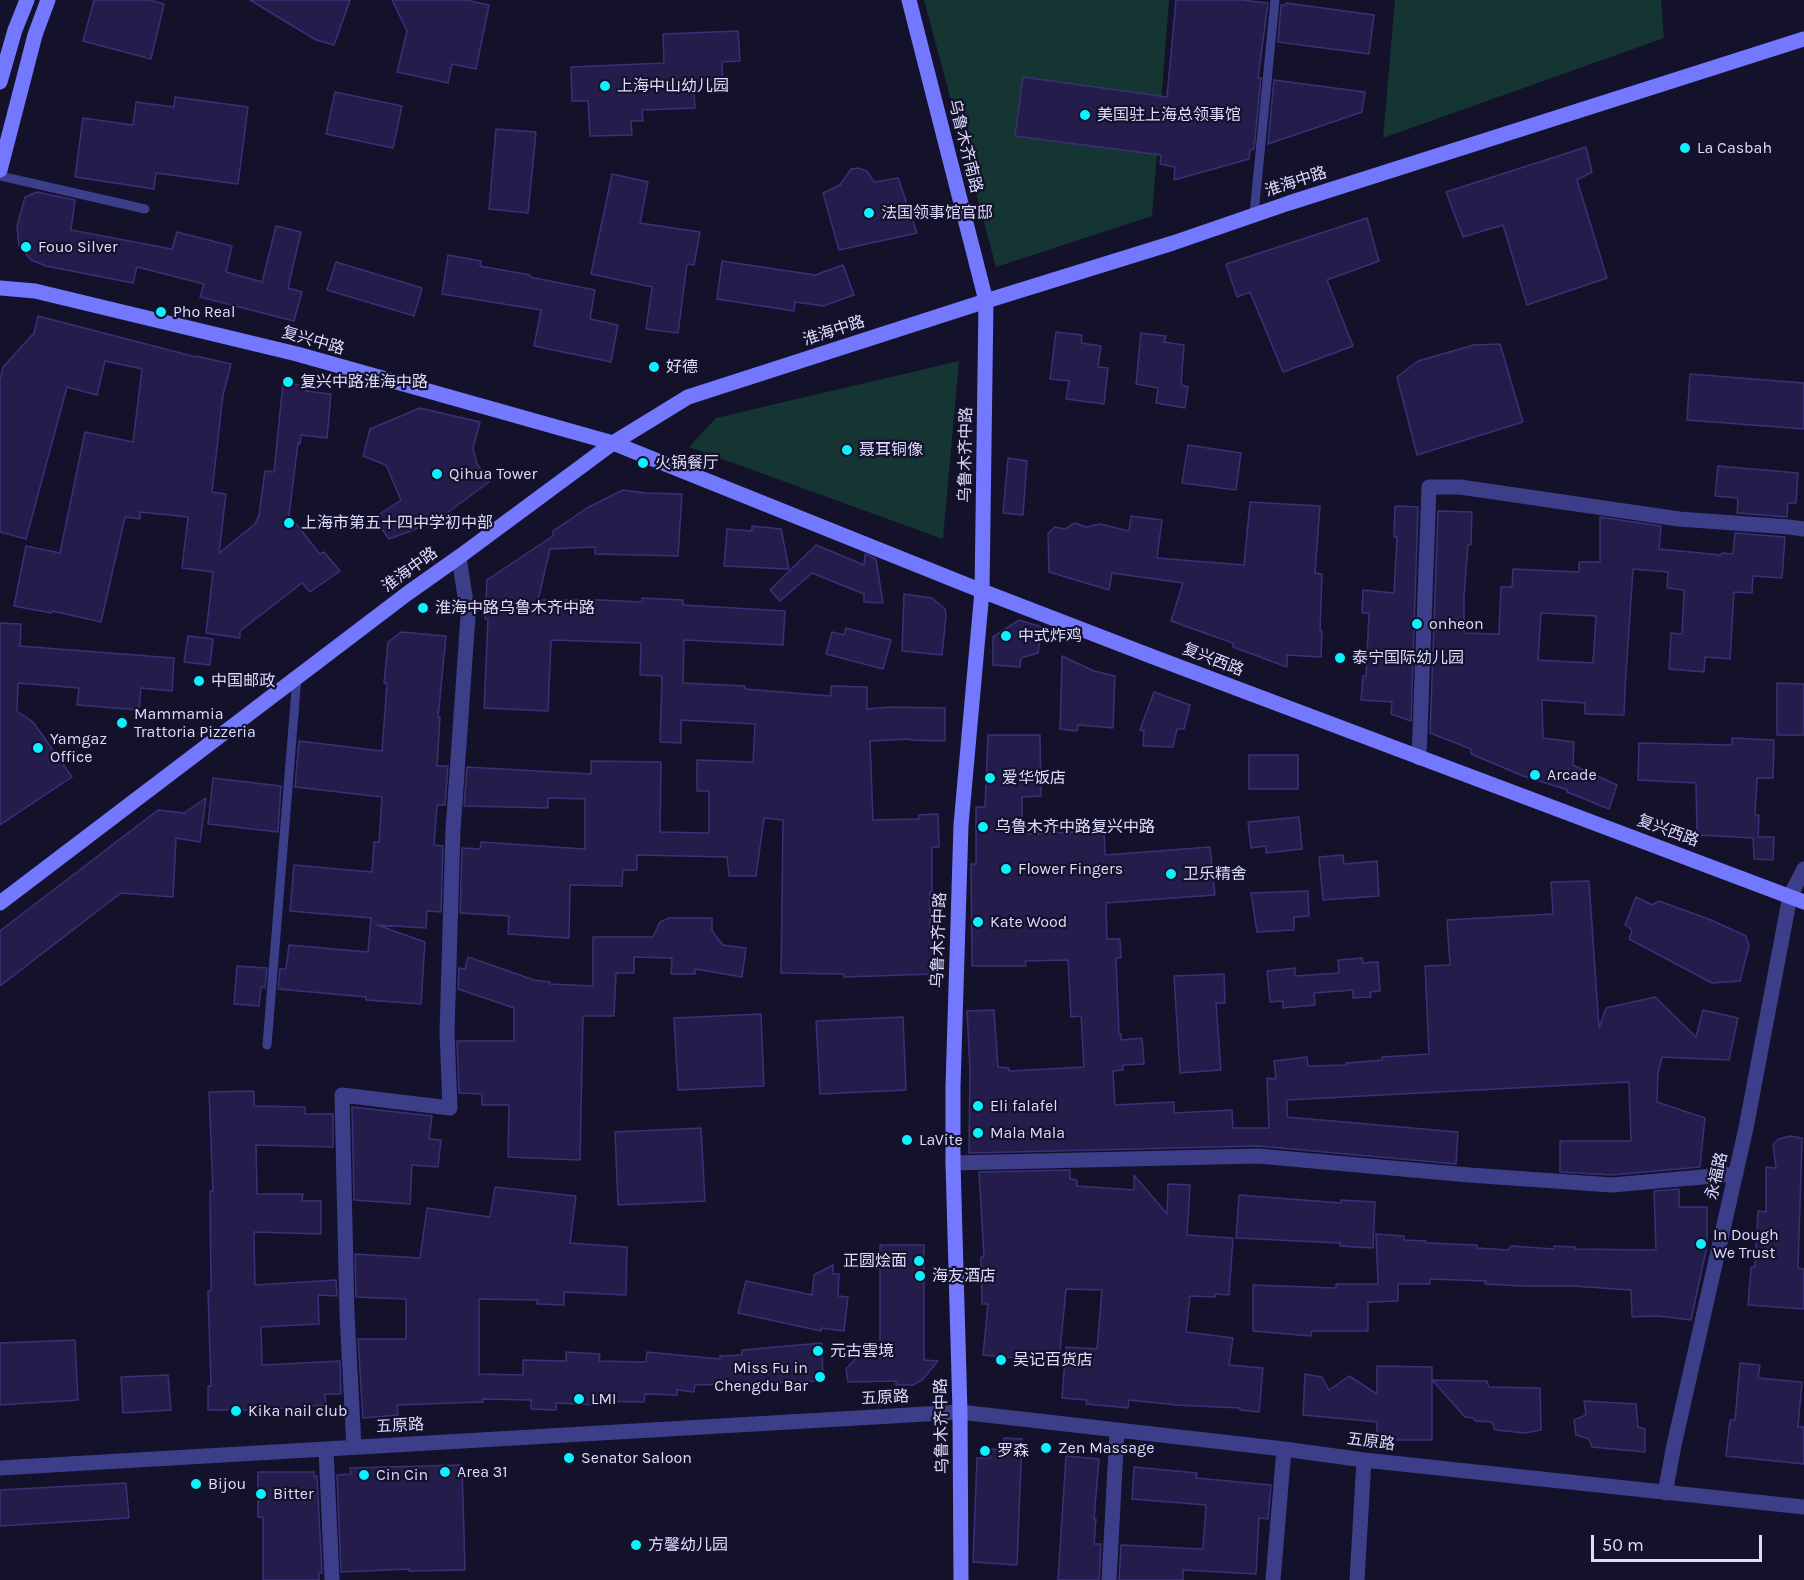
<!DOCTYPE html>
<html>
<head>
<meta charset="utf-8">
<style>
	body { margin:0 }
	#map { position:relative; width:1804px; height:1580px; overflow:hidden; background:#14112b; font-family:Karla,sans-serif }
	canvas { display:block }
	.scale { position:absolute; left:1591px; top:1535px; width:171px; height:27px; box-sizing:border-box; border:3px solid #dedcff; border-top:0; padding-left:8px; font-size:18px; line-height:21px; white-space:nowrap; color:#dedcff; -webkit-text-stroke:4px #14112b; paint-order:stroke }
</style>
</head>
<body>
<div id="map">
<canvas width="1804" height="1580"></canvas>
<div class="scale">50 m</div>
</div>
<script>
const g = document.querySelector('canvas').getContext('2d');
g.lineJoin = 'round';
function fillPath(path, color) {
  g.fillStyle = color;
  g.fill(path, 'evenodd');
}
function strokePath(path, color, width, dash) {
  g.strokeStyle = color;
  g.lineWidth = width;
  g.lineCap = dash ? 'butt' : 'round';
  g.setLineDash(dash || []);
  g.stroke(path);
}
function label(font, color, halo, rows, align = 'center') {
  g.font = font + ' Karla,"Noto Sans SC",sans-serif';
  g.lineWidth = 4.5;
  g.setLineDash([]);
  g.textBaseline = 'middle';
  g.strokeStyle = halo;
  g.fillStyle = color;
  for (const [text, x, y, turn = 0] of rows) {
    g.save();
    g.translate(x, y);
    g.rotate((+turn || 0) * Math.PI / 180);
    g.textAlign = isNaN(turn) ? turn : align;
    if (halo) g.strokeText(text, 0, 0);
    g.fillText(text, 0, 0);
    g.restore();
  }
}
const green = new Path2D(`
	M924,0h245l-17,216 -156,51z
	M1395,0h266l3,38 -281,100z
	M959,361l-16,178 -254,-92 27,-29z`);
const building = new Path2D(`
	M94,0h56l14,4 -13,55 -68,-18z
	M250,0h100l-16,45 -18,-5z
	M392,0h74l23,5 -13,64 -24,-5 -4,19 -51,-11 10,-41z
	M1176,0h65l27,3 -10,75h3l-7,71 -4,1 -1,9 -75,21 1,-13 -15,-3 1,-9 -146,-19 8,-59 144,20z
	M1286,3l88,12 -5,39 -91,-12 3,-37h4z
	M738,31l2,30 -18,1 1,17 -30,2 2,27 -53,2 1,11h-12l1,14 -42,1 -2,-35h-16l-1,-34 93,-4 -1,-29z
	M1274,80l91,12 -3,20 -94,32z
	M335,92l67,14 -9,42 -67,-14z
	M175,97l73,10 -10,77 -82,-11 -2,16 -79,-12 8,-59 50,7 3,-23 38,5z
	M496,129l40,3 -8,81 -39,-4z
	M1586,147l6,25 -15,8 30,98 -80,27 -24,-80 -40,12 -17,-45z
	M858,168l9,3 7,11 24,-4 19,55 -78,17 -16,-57 17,-8 11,-16z
	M612,174l36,8 -8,41 60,9 -6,33 -7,-1 -9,69 -32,-4 6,-42 -61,-13z
	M37,192l38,8 -4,30 101,19 5,-17 55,14 -6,26 36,10 14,-56 25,6 -13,56 14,4 -8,29 -94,-24 4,-13 -67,-17 -4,16 -87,-17 -15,-6 -12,-14 -2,-20 8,-29z
	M1367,218l12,43 -52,19 26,66 -70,26 -33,-80 -13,5 -11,-33z
	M448,255l33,6 -1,5 50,9v2l65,13 -5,29 28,6 -7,37 -77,-16 7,-36 -99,-16z
	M722,261l93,14 28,-10 11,30 -31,11 -28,-4 -1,9 -77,-12z
	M336,262l86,26 -8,28 -87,-26z
	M38,316l158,41v-1l35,8 -8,31 -11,97 14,2 -7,59 36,-29 4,-9 6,-44 9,1 9,-89 23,3v5l25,3 -4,44 -26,-3 -1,9 -2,-1 -9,72 31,39 4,-2 16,19 -30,21 -8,-9 -62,48v7l-34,-5 7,-61 -31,-4 6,-51 -48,-5v7l-15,-2 -24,105 -49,-11 -1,2 -37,-7 12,-60 34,7 25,-121 48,10 9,-73 -37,-8 -8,34 -30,-8 -41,152 -26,-7v-151l3,-14 31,-34z
	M1056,332l26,3 -1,8 20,3 -3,21 10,1 -4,36 -38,-5 3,-18 -19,-2z
	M1141,333l25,3 -2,6 20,3 -3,40 7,2 -3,21 -29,-5 2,-15 -22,-4z
	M1500,344l23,78 -106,33 -20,-78 21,-16 56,-16z
	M1690,374l114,9v46l-117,-9z
	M420,408l60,14 -7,26 4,16 12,18 -54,40 -46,17 -15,-21 27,-18 -15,-35 -23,-9 7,-27z
	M1188,445l53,8 -5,37 -54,-7z
	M1008,458l19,3 -4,54 -20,-2z
	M1718,466l80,7 -2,30h-8l-1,14 -50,-4 1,-15 -23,-2z
	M623,490l23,3 36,1 -4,62 -83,-2v-7l-45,2 -12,51h62l42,2v-4l41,2v5l102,6 -2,34 -99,-5 -1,43 62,3v3l86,7v-10l36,1v22l23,-2 55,1v33l-35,-1v-1l-40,2 3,79 46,-1v-4l19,-1 1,33h-7v45h-2v43h3l2,39 -91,3 -1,-3 -62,-1 2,-153 -19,-2 -8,58h-27l-2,-19 -90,-2v15h-14l-1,16 -52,-1 -1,53 -61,-4 1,-18 -49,-3 2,-65 18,1 1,-7 104,7v-50l-37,-1v10l-84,-2 3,-39 124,7v-13l70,1 -1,70 49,1v-42h-12v-31l56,2 2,-38 -74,-4v23l-21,-1 2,-66 -22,-1 1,-32 -90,-3 -3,71 -64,-3 4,-89h-3l2,-39 66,-44v-5l34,-23z
	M1250,502l70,4 -5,67 7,1 -2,57h2l-1,26 -34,-2v12l-54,-20v-4l-62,-22 12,-38 -71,-10 -3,17 -60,-18 -1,-39 7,-6 10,2 10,-6 11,4 14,-3 29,7 2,-15 31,4 -5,38 87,7z
	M1395,506l23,1 -7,214 -20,-7 1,-12 -31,-2 2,-24h3l3,-63h-7l1,-23 31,3 3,-56h-3z
	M1438,511l34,1 -1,33h-3l-4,51v37l35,1 2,-47h11l1,-18 66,3v-10h21v-45l61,9 -2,23 62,6 1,-2 11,1 2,-21 50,4 -3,41 -29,-2 -1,17 -18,-1 -4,67 -25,-2 -1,15 -35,-3 2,-36 11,1 2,-44 -17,-2 1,-16 -35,-3 -8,119 -1,27 -39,-1v-11l-43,-3 1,38 31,4 -1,23 44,20 -8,24 -42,-17 1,-2 -45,-14 -52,-22v-5l-41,-16zM1541,613l55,3 -3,47 -55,-3z
	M752,526l29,3 8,40 -65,-3 3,-37 25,2z
	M816,545l48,20 1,-11 11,5 7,44 -19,-1v-8l-52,-21 -32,28 -10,-11z
	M904,594l28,4 13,11 1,7 -4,39 -40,-4z
	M1019,620l23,7 -4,26 -17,5 -1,9 -27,-2v-28z
	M0,623l21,1 -1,22 154,12 -2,33 -31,-3 -2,22 -62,-5 2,-17 -61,-5 -1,28 16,11 39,55 -72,48z
	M846,628l45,12 -8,29 -57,-15 6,-22 12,3z
	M401,632l45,4 -8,81h2l-3,49h11l-3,39h-8l-3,40 9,1 -2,66 -14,-1 -1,17 -49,-3 48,17 -4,62 -55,-4v-3l-88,-8 2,-20h6l3,-24 79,7 3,-34 -81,-7 4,-46 78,7 2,-30h5l3,-45 -87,-10 4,-46 83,10 5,-67 -3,-1 4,-41z
	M188,636l25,3 -3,26 -26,-3z
	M1062,656l32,15 21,5 -2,52 -35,-3 -1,6 -17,-2z
	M1777,683l27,1v51h-27z
	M1154,692l36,13 -6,24h-7l-4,18 -30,-1 1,-15 -4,-1z
	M988,735h52l1,61 -19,1v37l82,-3 1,24 105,-8 5,48 -109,8 1,36h13l1,19h-5l3,76h2v6l21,-2 2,26 -21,1v5l-10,1 2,34 59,-3v11l58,-3 1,18h36l-2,-50 9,1 -2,-18 33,-4 1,9 38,-1v-2l36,-3v-3l47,-3 -4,-88 25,-1 -3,-45 106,-6 -2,-32 38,-1 10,147 7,-20 49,-11 41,40 7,-27 35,8 -9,42 -67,-3 -4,16 -1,29 48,16 -5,49 -88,8 -52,-3v-31h71l-2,-59 -342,18v17l171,15 -2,32 -198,-18 -289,7 1,-85 -3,-57 27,-1 4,57 11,1v3l75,-4 -3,-51 -10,1 -3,-57 -43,1 1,5h-54l-1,-102h5v-57h9z
	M1732,738l42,2 -1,38h-16l-2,37h4l-1,22h16l-1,23 -19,-1 -1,-21 -56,-3 -1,-52 -58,-3 1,-37 93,2z
	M1249,755h49v34h-49z
	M213,778l68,8 -3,46 -70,-8z
	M206,798l-6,44 -24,-4 -3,59 -52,-4 -121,93v-55l158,-121 26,3z
	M1299,817l3,32 -36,4v-7l-15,2 -3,-26z
	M1343,855l1,9 33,-3 2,35 -56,4 -4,-43z
	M1308,891l1,25 -15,1v13l-37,2 -6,-39z
	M1636,897l16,8 7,-4 52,19 35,16 3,10 -9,35 -28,2 -83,-44 3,-9 -7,-5z
	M669,918h43v13l11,14 23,3 -4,29 -47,-8v5h-24l1,-16 -38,-1v16h-18l-2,43h-31l-3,144 -72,-3 1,-52h-27v-11l-23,-1 -2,-52h57v-33l-56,-19 1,-21 6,1 3,-12 66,23 16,2v2l43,2v-49h60l7,-15z
	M1362,958l1,5 15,-1 2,29 -10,1 1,5 -18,1v-8l-39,3 1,12 -32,3v-7l-13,1 -3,-31 28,-3v8l44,-3 -1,-13z
	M237,966l30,2 -2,20 -4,-1 -2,19 -25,-2z
	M1224,974l1,29h-9l5,67 -41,3 -6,-97z
	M761,1014l3,72 -86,4 -4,-72z
	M903,1017l3,73 -86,4 -4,-73z
	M254,1091v15l51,1v7h28v33l-77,-2 1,49h46l-1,7h19v33l-67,-2 1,53 81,-5 1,16 -19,-1 1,29 -58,3 1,38 78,-4 1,33h-16l1,11 -66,5h-52v-24h3l-3,-95h3l-1,-100h3l-4,-99z
	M352,1107l80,9 -3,23 12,1 -3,27 -26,-2 -2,39 -56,-4z
	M701,1128l4,73 -87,4 -3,-73z
	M1790,1136l12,2 -4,130 6,1v40l-56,-4 3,-37 4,-2 3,-55 8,1v-45l10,1 -3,-24 6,-5z
	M1070,1170v9l7,1v6l57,4v-15l33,39 1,-30 22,1 -3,50 46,3 -4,57 -14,-1v3l-25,-1 -4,36 47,6 -4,27 34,3 -4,44 -19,-2v-2l-64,-3 -47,-5 -1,8 -42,-4 1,-4 -25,-2 4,-51 31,2 5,-59 -36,-1 -7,73 -76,-7 5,-51h-6l-1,-47h3l-5,-85z
	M495,1187l81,9 -6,47 57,4 -1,48 -62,-3v13l-27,-1v-4l-58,-1v75l44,1v-15l43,1v-9l34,2 -1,7 47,1 1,-10 73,7v-3l22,-1v-5l80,-7 1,38 -128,4 -1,7 -17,-2v5l-32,-1 -1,8 -46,-1v4l-42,-2v7l-25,-1v-9l-48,-1v3l-86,3 1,10 -35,3 -5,-79h48v-40l-50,-2 -1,-43 65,4 7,-50 63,9z
	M1679,1189v18h28v39l-16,74 -33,-4 -26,1 -1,-27 -58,-4h-50l-38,-2 1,-3 -56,-2v5h-32v17l-30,1v29h-56l-1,5 -58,-5v-46l83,3v-4h42l-2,-50 28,2v4l22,1v2l51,2v3l31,2 3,-4 43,3v-3l21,1v2l81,1 -2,-59z
	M1239,1195l102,8v-3l34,2 -2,46 -33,-2v-3l-104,-5z
	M880,1245h44v115l14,1 -15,18 -10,6h-17v-4l-48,1 -2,-13 17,-18 17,7z
	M833,1265v9h6l-1,22 10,1 -4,34 -23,-3v3l-83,-18 8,-32 66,14 2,-20z
	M75,1340l3,60 -78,5v-62z
	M1740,1363l20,2 -2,13 44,4 -4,45h6v37l-78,-8 4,-36h5z
	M1377,1366l55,1v73h-55v-18l-74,-7 2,-41 17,3 7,13 20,-14 28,18z
	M168,1375l3,35 -48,3 -2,-36z
	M1432,1380l55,1 2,6 51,1 1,42 -16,3 -30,-3 -3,-8 -16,-1 -3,-3 -8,-1z
	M1584,1401l52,3 2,23 7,2v23l-53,-5 -3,-8 -13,-4 -2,-15 12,-5z
	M1004,1438l18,1 -5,126 -44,-3 4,-104h13l1,-9 12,1z
	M1066,1456l33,3 -5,60h2l-2,25h7l-2,36h-41z
	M462,1465l3,105 -56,1v-2l-68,3 -4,-97 14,-1 -1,-6z
	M1134,1467l63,6 -1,5 75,7 -3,34 -9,-1 -3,56 -73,-4v10h-64l2,-35 82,4 3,-44 -74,-6z
	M258,1472h56v5l3,-1 5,97h-3v7h-56v-63h-5z
	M126,1483l3,35 -129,8v-36z`);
const lane = new Path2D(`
	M0,176l145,33
	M1254,214l21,-214
	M267,1045l30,-368`);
const street = new Path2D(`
	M1419,758l10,-271h31l219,32 110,8 15,2
	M953,1163l305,-7 211,19 143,10 124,-11
	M354,1447l-7,-133 -5,-219 108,13 -3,-76 6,-202 15,-214 -9,-59
	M326,1449l6,131
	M0,1468l960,-56 324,37 80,11 440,47
	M1665,1493l9,-48 72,-317 44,-232 14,-27
	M1109,1580l8,-149
	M1273,1580l11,-131
	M1357,1580l7,-120`);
const secondary = new Path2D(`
	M909,0l77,301 -4,290 -21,234 -8,262v76l7,249 1,168
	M0,82l15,-52 12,-30
	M0,170l35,-135 13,-35
	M0,288l35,3 262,63 316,89 369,148 174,67 648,244
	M0,903l408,-310 51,-36 154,-114 75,-46 298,-96 187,-58 116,-40 515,-164`);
const markers = [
	[605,86,6,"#09f2fd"],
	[1085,115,6,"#09f2fd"],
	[1685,148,6,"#09f2fd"],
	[869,213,6,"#09f2fd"],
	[26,247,6,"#09f2fd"],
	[161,312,6,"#09f2fd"],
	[654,367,6,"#09f2fd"],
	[288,382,6,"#09f2fd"],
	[847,450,6,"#09f2fd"],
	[643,463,6,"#09f2fd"],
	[437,474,6,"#09f2fd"],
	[289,523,6,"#09f2fd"],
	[423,608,6,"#09f2fd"],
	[1417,624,6,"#09f2fd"],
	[1006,636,6,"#09f2fd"],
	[1340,658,6,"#09f2fd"],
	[199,681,6,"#09f2fd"],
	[122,723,6,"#09f2fd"],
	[38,748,6,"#09f2fd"],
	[1535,775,6,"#09f2fd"],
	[990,778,6,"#09f2fd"],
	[983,827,6,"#09f2fd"],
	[1006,869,6,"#09f2fd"],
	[1171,874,6,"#09f2fd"],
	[978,922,6,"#09f2fd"],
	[978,1106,6,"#09f2fd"],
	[978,1133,6,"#09f2fd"],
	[907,1140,6,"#09f2fd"],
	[1701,1244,6,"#09f2fd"],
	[919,1261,6,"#09f2fd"],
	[920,1276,6,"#09f2fd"],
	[818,1351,6,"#09f2fd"],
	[1001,1360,6,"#09f2fd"],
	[820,1377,6,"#09f2fd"],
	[579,1399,6,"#09f2fd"],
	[236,1411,6,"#09f2fd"],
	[1046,1448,6,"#09f2fd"],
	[985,1451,6,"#09f2fd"],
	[569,1458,6,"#09f2fd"],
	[445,1472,6,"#09f2fd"],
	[364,1475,6,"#09f2fd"],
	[196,1484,6,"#09f2fd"],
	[261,1494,6,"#09f2fd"],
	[636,1545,6,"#09f2fd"]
];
const poiNames = [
	["上海中山幼儿园",617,86],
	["美国驻上海总领事馆",1097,115],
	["La Casbah",1697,148],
	["法国领事馆官邸",881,213],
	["Fouo Silver",38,247],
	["Pho Real",173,312],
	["好德",666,367],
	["复兴中路淮海中路",300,382],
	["聂耳铜像",859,450],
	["火锅餐厅",655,463],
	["Qihua Tower",449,474],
	["上海市第五十四中学初中部",301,523],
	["淮海中路乌鲁木齐中路",435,608],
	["onheon",1429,624],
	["中式炸鸡",1018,636],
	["泰宁国际幼儿园",1352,658],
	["中国邮政",211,681],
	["Mammamia",134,714],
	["Trattoria Pizzeria",134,732],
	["Yamgaz",50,739],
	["Office",50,757],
	["Arcade",1547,775],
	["爱华饭店",1002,778],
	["乌鲁木齐中路复兴中路",995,827],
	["Flower Fingers",1018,869],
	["卫乐精舍",1183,874],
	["Kate Wood",990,922],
	["Eli falafel",990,1106],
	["Mala Mala",990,1133],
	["LaVite",919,1140],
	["In Dough",1713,1235],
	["We Trust",1713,1253],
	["正圆烩面",907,1261,"right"],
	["海友酒店",932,1276],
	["元古雲境",830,1351],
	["吴记百货店",1013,1360],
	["Miss Fu in",808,1368,"right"],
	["Chengdu Bar",808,1386,"right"],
	["LMI",591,1399],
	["Kika nail club",248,1411],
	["Zen Massage",1058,1448],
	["罗森",997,1451],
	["Senator Saloon",581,1458],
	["Area 31",457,1472],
	["Cin Cin",376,1475],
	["Bijou",208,1484],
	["Bitter",273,1494],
	["方馨幼儿园",648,1545]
];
const streetNames = [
	["乌鲁木齐南路",965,146,76],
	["淮海中路",1296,182,-18],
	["淮海中路",834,331,-18],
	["复兴中路",313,341,16],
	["乌鲁木齐中路",966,455,-89],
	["淮海中路",410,570,-36],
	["复兴西路",1213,660,21],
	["复兴西路",1668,831,20],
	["乌鲁木齐中路",939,940,-88],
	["永福路",1717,1176,-77],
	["五原路",885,1398,-3],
	["五原路",400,1426,-3],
	["乌鲁木齐中路",942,1426,-91],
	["五原路",1371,1442,7]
];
fillPath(green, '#143532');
fillPath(building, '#241d4c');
strokePath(building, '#3a3078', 1.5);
strokePath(lane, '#3d3e89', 9);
strokePath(street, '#3d3e89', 15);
strokePath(secondary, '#7378fe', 15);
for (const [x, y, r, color] of markers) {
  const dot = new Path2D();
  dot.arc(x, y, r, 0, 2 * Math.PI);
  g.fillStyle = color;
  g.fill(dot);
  strokePath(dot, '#14112b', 2);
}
label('16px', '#dedcff', '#14112b', poiNames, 'left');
label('16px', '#dedcff', '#14112b', streetNames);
</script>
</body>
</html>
